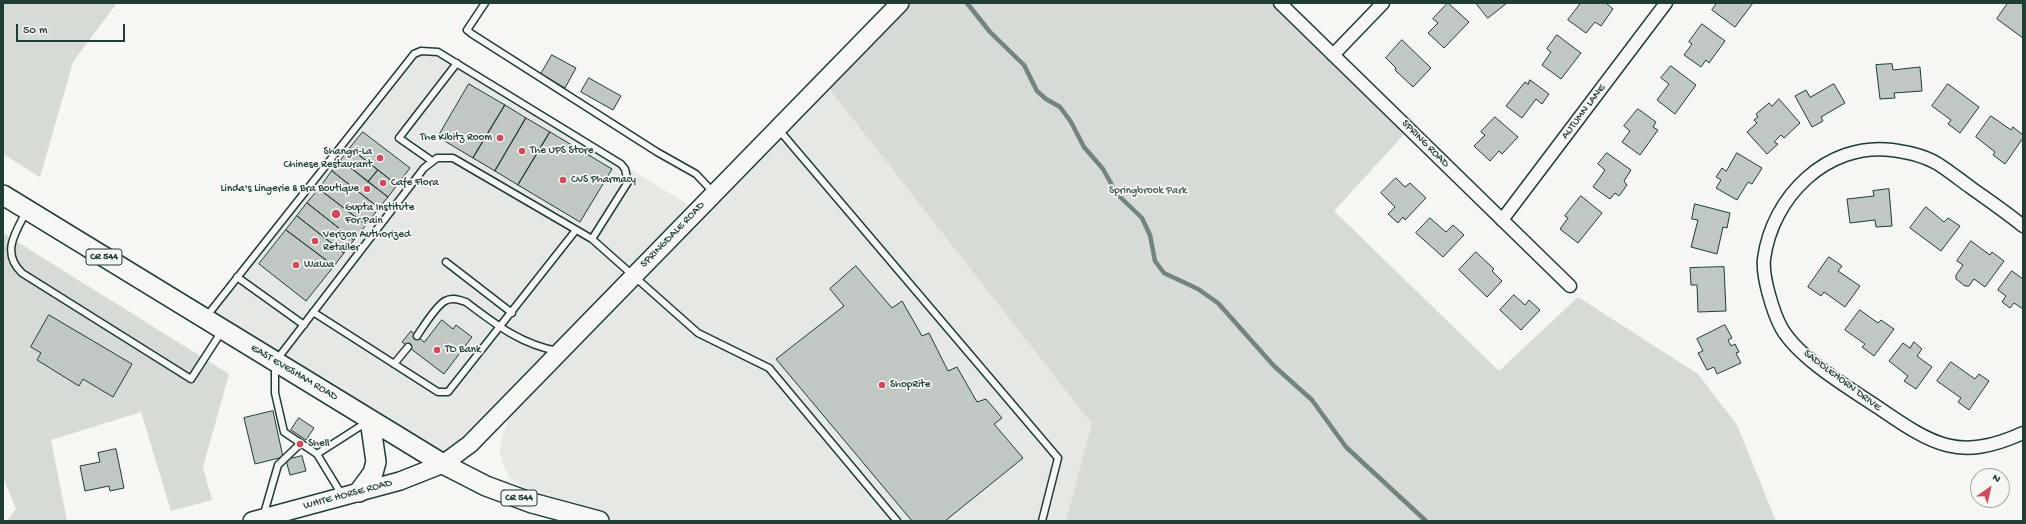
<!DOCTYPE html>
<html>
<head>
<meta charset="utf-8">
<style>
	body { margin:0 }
	#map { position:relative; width:2026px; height:524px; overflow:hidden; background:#f6f6f2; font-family:"Gochi Hand",sans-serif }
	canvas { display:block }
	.frame { position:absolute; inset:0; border:4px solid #1f3d34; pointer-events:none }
	.north { position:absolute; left:1970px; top:468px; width:40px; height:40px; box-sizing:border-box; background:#f6f6f2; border:1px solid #a0aca6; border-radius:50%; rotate:34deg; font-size:11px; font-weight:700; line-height:16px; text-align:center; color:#1f3d34 }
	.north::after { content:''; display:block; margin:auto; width:14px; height:18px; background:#d1495b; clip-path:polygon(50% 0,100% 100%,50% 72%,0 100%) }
	.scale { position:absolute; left:16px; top:24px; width:109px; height:18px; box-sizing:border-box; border:2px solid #1f3d34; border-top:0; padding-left:5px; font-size:12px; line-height:14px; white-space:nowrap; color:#1f3d34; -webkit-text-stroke:3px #f6f6f2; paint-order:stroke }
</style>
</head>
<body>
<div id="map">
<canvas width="2026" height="524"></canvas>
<div class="frame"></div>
<div class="north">N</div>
<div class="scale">50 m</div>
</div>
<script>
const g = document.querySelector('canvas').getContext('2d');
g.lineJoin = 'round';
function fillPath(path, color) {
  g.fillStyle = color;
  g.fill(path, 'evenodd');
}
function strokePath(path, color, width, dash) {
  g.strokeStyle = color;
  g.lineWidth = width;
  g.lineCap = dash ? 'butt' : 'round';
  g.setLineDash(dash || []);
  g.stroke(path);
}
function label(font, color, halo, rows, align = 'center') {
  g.font = font + ' "Gochi Hand",sans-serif';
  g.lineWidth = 3.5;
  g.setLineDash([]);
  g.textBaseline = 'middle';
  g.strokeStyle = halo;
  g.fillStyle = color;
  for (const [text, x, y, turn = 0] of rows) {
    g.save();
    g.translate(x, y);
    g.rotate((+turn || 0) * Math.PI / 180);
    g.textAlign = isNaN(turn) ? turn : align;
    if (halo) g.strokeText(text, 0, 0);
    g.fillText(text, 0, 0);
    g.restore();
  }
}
const built = new Path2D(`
	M438,52l259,158 126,-129 269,343 24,6 -26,91h-491l-50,-13 -39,-30 -7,-14 -3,-13 2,-14 13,-36 -72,63 -238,-145 209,-265z`);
const green = new Path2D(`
	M3,3h114l-44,59 -33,115 -37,-23z
	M900,3h380l129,126 -75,82 165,160 79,-74 120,77 39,51 39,96h-710l26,-97 -269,-343z
	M3,233l226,141 -26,93 9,33 -41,11 -30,-99 -90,28 16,81h-60l9,-12 -13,-32z`);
const stream = new Path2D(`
	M967,3l23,29 34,33 13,26 9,8 14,8 11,15 13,25 19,22 14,25 25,24 8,17 5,26 9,12 34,16 20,14 56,63 38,34 34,47 80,74`);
const building = new Path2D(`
	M1448,3l21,19 -25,26 -16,-15 10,-10 -5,-4z
	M1476,3h31l-19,15z
	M1581,3h25l7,6 -12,17 -6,-4 -9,11 -18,-13z
	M1717,3h36l-18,24 -23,-17z
	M2008,3h15v35l-26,-19z
	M1702,24l23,17 -16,22 -3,-3 -5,7 -17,-12 8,-11 -3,-2z
	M1557,35l24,18 -20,26 -19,-14 9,-13 -4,-3z
	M1402,40l29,28 -18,19 -18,-17 1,-2 -10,-10z
	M552,55l24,13 -11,20 -24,-14z
	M1892,64l1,6 27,-3 2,24 -28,2 1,5 -15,1 -4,-34z
	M1671,66l25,19 -21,29 -18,-14 12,-16 -8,-6z
	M589,78l32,18 -8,14 -32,-18z
	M1530,80l19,14 -7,10 -6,-5 -14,19 -16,-12 19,-24 3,2z
	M469,84l36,21 -32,53 -35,-21z
	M1834,84l11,19 -24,14 2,4 -11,6 -17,-31 11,-6 4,7z
	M1948,84l31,23 -19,26 -12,-9 3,-4 -19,-14z
	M1779,99l21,24 -16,15 -3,-3 -7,7 4,2 -11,10 -20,-22 10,-9 -3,-3 4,-3 -2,-3 13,-11 3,3z
	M505,105l21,13 -31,53 -22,-13z
	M1638,109l18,13 -3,5 5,3 -18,25 -18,-13 8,-11 -6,-5z
	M1991,116l20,14 2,-3 10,8v3l-18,26 -12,-9 2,-3 -19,-15z
	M1495,117l23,20 -16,17 -3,-3 -9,10 -16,-15 11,-11 -4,-3z
	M526,118l24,14 -32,53 -23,-14z
	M363,132l47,36 -13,17 -47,-37z
	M550,132l62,37 -32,53 -62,-37z
	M350,148l28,22 -10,12 -27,-22z
	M1607,153l24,17 -7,11 3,4 -8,11 -4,-3 -5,6 -17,-12 12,-17 -7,-6z
	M1737,153l25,15 -10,16 -4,-2 -11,18 -21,-12 5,-8 -5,-3 6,-9 4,3z
	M341,160l47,37 -9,11 -47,-37z
	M378,170l19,15 -9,12 -20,-15z
	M332,171l47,37 -13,17 -47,-36z
	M1396,178l9,9 5,-4 16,15 -21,22 -2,-3 -5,6 -10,-9 7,-7 -14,-14z
	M319,189l47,36 -12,15 -47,-37z
	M1889,189l3,37 -16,1 -1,-7 -25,3 -3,-24 27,-3 -1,-5z
	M1581,196l21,17 -24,30 -18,-14 8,-11 -3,-2z
	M307,203l47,37 -10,13 -47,-37z
	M1695,204l35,9 -3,15 -4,-1 -6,27 -26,-7 7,-27 -6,-1z
	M1926,207l18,15 4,-4 12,8 -19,25 -31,-23z
	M297,216l47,37 -10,13 -48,-36z
	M1430,218l16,14 7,-7 11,10 -21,22 -27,-24z
	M286,230l48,36 -28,35 -47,-37z
	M1971,241l19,14 2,-3 12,9 -19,26 -11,-8 -5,7h-4l-9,-7v-4l7,-10 -6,-4z
	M1476,252l18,17 -2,2 10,10 -15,16 -28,-27z
	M1829,257l13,9 -4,5 22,15 -15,21 -21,-15 -3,4 -13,-9z
	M856,266l36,42 10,-7 20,35 7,-3 19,38 9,-4 20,35 9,-3 16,19 -8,6 29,34 -78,63h-33l-136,-162 68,-53 -14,-17z
	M1724,267l2,44 -28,1 -1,-27h-6l-1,-17z
	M2012,271l11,8v30l-9,-6 -4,5 -8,-6 4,-6 -8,-6z
	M1514,295l11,10 4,-5 11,10 -19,20 -21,-20z
	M1860,310l18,13 3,-3 13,9 -20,27 -12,-9 3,-3 -20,-14z
	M49,315l83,49 -19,33 -30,-18 -4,7 -42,-26 4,-7 -10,-6z
	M442,320l11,9 3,-4 16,12 -28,37 -42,-32 9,-11 13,11z
	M1725,325l7,13 -4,2 3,6 4,-2 4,8 -3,1 5,10 -24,11 -3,-7 -7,3 -9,-17 5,-2 -6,-12z
	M1914,342l8,7 -5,7 15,11 -16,22 -12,-8 4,-5 -19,-15 14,-18 7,5z
	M1951,362l24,17 4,-5 10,7 -20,29 -11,-8 3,-4 -24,-17z
	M273,411l10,46 -28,7 -11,-46z
	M299,418l15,10 -8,12 -15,-10z
	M116,449l8,39 -14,3 -1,-5 -24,5 -5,-25 20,-4 -2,-9z
	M302,456l4,15 -16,4 -4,-15z`);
const lane = new Path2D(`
	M485,3l-18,27 5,4 185,118 39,22 17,18
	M779,130l279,328 -16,63
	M432,161l-33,-23 58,-75
	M26,212c-11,21 -25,41 -4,61l169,106 31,-48
	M446,262l66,51
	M237,277l67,48
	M313,312l125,80h10l128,-162
	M206,317l208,-263 7,-3 17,1 183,112 4,5 3,13 -36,57
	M417,336c6,-9 19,-30 28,-35 7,-4 14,-1 21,1 29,22 56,43 92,49
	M394,364l14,-17
	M367,422l-50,32 -33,-22 -9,-39v-31l149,-194 13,-10h16l139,81 106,94 71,35 128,153
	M317,454l25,41
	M263,517l15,-52 23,-22`);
const street = new Path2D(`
	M1280,3l290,283
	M1333,55l50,-52
	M1502,220l164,-217
	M2023,226c-17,-14 -35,-26 -53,-39 -11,-8 -21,-16 -32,-23 -13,-8 -31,-12 -46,-14 -65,-8 -120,47 -128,109 -2,17 9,54 18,70 19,31 67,59 97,79 54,37 80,54 144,25`);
const secondary = new Path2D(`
	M252,521l148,-40 43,-17 27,-20 430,-441`);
const primary = new Path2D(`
	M3,195l440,269 43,22 46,17 67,18
	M359,492l14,-19 3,-11 -6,-42`);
const markers = [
	[500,138,4,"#d1495b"],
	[522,151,4,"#d1495b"],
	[380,158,4,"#d1495b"],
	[563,180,4,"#d1495b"],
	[383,183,4,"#d1495b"],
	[367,189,4,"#d1495b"],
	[336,214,5,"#d1495b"],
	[315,241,4,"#d1495b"],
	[296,265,4,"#d1495b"],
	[437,350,4,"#d1495b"],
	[882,385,4,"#d1495b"],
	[300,444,4,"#d1495b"]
];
const shields = [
	[104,257,36],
	[519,498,36]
];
const shieldNames = [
	["CR 544",104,257],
	["CR 544",519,498]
];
const streetNames = [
	["AUTUMN LANE",1584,112,-53],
	["SPRING ROAD",1425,144,45],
	["SPRINGDALE ROAD",673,235,-46],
	["EAST EVESHAM ROAD",294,373,31],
	["SADDLEHORN DRIVE",1842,381,37],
	["WHITE HORSE ROAD",348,495,-15]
];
const poiNames = [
	["The Kibitz Room",492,138,"right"],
	["The UPS Store",530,151],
	["Shangri-La",372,152,"right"],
	["Chinese Restaurant",372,165,"right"],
	["CVS Pharmacy",571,180],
	["Cafe Flora",391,183],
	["Linda's Lingerie & Bra Boutique",359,189,"right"],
	["Gupta Institute",345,208],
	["For Pain",345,221],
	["Verizon Authorized",323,235],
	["Retailer",323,248],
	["Wawa",304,265],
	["TD Bank",445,350],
	["ShopRite",890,385],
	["Shell",308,444]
];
const parkNames = [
	["Springbrook Park",1148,191]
];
fillPath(built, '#e6e8e4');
fillPath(green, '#d6dbd6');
strokePath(stream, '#72847d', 4.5);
fillPath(building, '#c1c8c3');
strokePath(building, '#1f3d34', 1);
strokePath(lane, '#1f3d34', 9);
strokePath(street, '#1f3d34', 15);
strokePath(secondary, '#1f3d34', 20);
strokePath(primary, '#1f3d34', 22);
strokePath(lane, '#f6f6f2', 6);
strokePath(street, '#f6f6f2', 12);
strokePath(secondary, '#f6f6f2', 17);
strokePath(primary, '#f6f6f2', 19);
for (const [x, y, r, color] of markers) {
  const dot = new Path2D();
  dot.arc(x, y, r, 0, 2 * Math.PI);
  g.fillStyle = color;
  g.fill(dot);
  strokePath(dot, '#f6f6f2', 1.5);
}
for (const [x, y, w] of shields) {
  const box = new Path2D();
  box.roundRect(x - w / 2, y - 8, w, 16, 3);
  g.fillStyle = '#f6f6f2';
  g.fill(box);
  strokePath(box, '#1f3d34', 1);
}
label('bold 10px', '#1f3d34', null, shieldNames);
label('11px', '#1f3d34', '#f6f6f2', streetNames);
label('11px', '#1f3d34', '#f6f6f2', poiNames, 'left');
label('11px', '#445d54', '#f6f6f2', parkNames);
</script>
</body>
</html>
